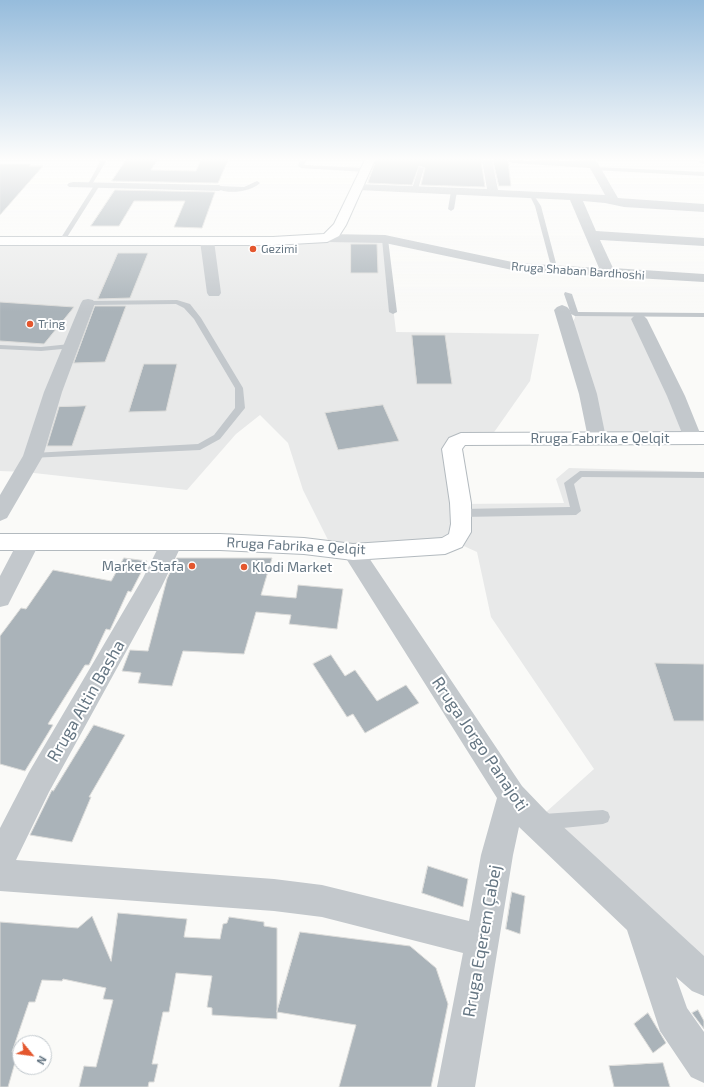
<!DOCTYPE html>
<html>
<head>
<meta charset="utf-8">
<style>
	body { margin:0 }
	#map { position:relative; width:704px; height:1087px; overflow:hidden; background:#fafaf8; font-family:"Exo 2",sans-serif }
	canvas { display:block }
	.north { position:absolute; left:12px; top:1035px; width:40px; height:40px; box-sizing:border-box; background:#fff; border:1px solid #c1c8cd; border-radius:50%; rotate:119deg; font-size:11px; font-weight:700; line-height:16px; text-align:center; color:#657683 }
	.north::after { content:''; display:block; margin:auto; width:14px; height:18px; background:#e4572e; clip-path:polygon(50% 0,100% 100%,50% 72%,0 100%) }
</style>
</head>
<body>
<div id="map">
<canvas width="704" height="1087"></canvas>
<div class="north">N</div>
</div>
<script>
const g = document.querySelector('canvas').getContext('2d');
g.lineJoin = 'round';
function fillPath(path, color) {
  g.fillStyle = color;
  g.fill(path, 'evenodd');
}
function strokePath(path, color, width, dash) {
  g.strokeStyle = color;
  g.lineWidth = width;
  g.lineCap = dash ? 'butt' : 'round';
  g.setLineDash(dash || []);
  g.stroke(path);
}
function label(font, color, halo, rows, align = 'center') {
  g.font = font + ' "Exo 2",sans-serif';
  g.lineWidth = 4;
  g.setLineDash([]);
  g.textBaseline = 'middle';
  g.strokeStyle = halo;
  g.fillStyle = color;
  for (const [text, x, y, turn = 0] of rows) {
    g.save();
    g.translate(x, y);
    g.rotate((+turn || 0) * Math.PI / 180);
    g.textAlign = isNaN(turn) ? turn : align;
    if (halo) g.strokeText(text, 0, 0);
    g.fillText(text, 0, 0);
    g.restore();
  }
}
const built = new Path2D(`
	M385,239l11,93 143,2 -9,47 -40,57 -29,1 -1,65 104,-1 -8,-24 13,-11 135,4v507l-169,-157 59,-53 -103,-152 -14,-65 -22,-10 -122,8 -30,-60 -15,-47 -28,-28 -24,19 -49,56 -162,-18 -25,-1v-230z
	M575,314h63l55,124h-96l-29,-110 7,-10z`);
const building = new Path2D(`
	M126,160h31l-6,10 45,1 5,-11h27l-10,23 -106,-2z
	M376,160h105l4,27 -64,-2 4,-17 -6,-2 -7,19 -44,-2z
	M493,160h13l2,2 3,24h-12z
	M0,164h31l-2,2h14l-43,49z
	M115,190l100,2 -13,36 -28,-1 11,-26h-51l-15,25h-28z
	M351,244h26l1,29h-27z
	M118,253h30l-18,45 -32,1z
	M0,302l74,5 -30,37 -44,-3z
	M95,306h31l-21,56 -31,1z
	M412,335h33l7,49h-35z
	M144,364h33l-11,47 -37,1z
	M383,405l16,36 -61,9 -13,-37z
	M86,406l-14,40h-25l12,-39z
	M124,558l23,3 -16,31 -3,-1 -18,39 -4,-1 -17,36h-4l-37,59 5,1 -28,46 -25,-7v-128l21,-28 5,1 27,-39 58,11z
	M177,558h95l-11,37 35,3 2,-13 45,4 -6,40 -48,-5 2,-9 -35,-3 -12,42 -61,-3 -11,35 -34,-3 3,-10 -19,-2 8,-21 18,1 19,-72z
	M331,655l14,21 10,-6 22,31 29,-16 13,18 -54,30 -12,-19 -6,3 -34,-53z
	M655,663l49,1v57h-30z
	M94,725l31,10 -36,62h2l-19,45 -42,-7 22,-45 1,1z
	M428,866l40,13 -5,28 -41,-14z
	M512,892l13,4 -5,38 -14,-5z
	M118,913l69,6 -3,18 36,2 3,-15 4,-1 2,-6 35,5v4l13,2v91l-65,-4v-7l-5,-1 5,-31 -36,-3 -7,39h-6l-11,52h6l-4,18h-5l-1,5h-69l5,-21 12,1 17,-67 -10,-1 3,-11 -43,-9 -1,2 -20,-1 -7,22h-6l-17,50h6l-10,35h-8v-165l78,6 14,-12 19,45z
	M300,932l110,14 26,22 12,36 -17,83h-92l17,-62 -79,-13z
	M698,1010l6,11v8l-12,-16z
	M648,1013l18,30 -13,10 -19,-29z
	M663,1063l7,24h-56l-5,-21z`);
const lane = new Path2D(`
	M96,160h11l-16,26h-4l13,-24z
	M300,160h6l-2,5 61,3 3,2 -3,2 -64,-4 -3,-2z
	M419,167l5,1 -6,21 -3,2 -3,-2z
	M596,167l108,5v4l-110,-6z
	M257,181l3,2c-9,9 -33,12 -44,5l3,-2 25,1z
	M95,184l5,1 -36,57h-4l-1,-1z
	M454,189l3,2 -3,18 -3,2 -3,-2 3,-18z
	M529,194h4l8,12 17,65 -6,-1 -17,-64z
	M385,237l3,2 9,73 -4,2 -4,-2 -7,-73z
	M565,292l7,2 6,18 126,1v4l-129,-1 -4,-2 -7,-20z
	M177,300l13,4 11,14 42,70 2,20 -25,31 -20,11 -170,8 -2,-2 5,-3 165,-9 16,-9 21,-27v-20l-41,-69 -10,-11 -8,-4 -88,1 -4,-2 4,-2z
	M70,344l4,2 -1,2 -32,3 -41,-2v-4l41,2z
	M580,471l124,1v6l-122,-1 -8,7 7,27 -5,4 -115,2 -5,-4 5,-4 109,-2 -6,-24z
	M603,810l5,2 2,5 -2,5 -5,2 -60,6 -5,-3 -3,-5 3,-5 5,-3z`);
const street = new Path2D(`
	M482,160h10l6,30 107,5 -15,-27 -78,-5 -5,-3 79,1v-1h10l22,38 86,6v8l-80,-5 -19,-4 -22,-2 13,30 108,7v8l-104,-6 13,28 91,6v8l-187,-11 -132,-28 -58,-1 -7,-4 7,-4 58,1 132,28 82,5 -29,-68 -213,-10 -6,-3 6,-3 130,5z
	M698,160h6v4l-4,-1z
	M73,182l146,3 6,3 -6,3 -150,-4 -2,-2 2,-2z
	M207,237l5,1 2,3 7,52 -2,3h-10l-2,-3 -7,-52 2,-3z
	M88,299l5,1 2,3 -33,89 -19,64 -36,62 -7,3v-26l23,-39 21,-64 37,-89 2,-3z
	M562,305l5,2 3,3 27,84 9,44 -2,4 -7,2 -7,-2 -2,-4 -9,-44 -25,-84 3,-3z
	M639,314l5,2 3,3 38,77 17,42 -2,4 -7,2 -7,-2 -2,-4 -17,-42 -36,-77 3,-3z
	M29,534l8,2 3,6 -32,63 -8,2v-31l21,-40z
	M172,534l8,2 3,6 -22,46 -112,204 -33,68 258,19 48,6 147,36 12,-66 16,-57 -155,-246 3,-6 8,-2 8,2 161,240 24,25 158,145v40l-12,-5 -16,-14 11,31 17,24v51l-13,-6 -31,-46 -33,-101 -108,-103 -6,28 -38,232h-38l26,-134 -141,-36 -48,-6 -274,-20v-63l29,-56 114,-194 21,-42z`);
const secondary = new Path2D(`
	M365,160h10l-29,65 -7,11 -12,6 -54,3h-273v-8h273l51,-3 10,-10z
	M704,432v12l-239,1 -3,4 9,54v29l-9,15 -17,7 -92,6 -49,-6 -84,-4h-220v-16h220l84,4 49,6 89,-6 7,-4 2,-10 -1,-21 -8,-54 7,-11 12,-5z`);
const markers = [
	[253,249,4,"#e4572e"],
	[30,324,4,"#e4572e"],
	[192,566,4,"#e4572e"],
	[244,567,4,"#e4572e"]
];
const farPoinames = [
	["Gezimi",261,249],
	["Tring",38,324]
];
const farStreetnames = [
	["Rruga Shaban Bardhoshi",578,271,4]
];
const streetNames = [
	["Rruga Fabrika e Qelqit",600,438],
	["Rruga Fabrika e Qelqit",296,546,3]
];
const poiNames = [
	["Market Stafa",184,566],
	["Klodi Market",252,567,"left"]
];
const nearStreetnames = [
	["Rruga Altin Basha",86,701,-60],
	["Rruga Jorgo Panajoti",480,744,56],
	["Rruga Eqerem Çabej",482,941,-80]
];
fillPath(built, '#e8e9e9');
fillPath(building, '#aab3b9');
strokePath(building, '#dcdcda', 1);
strokePath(secondary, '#b3babf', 2);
fillPath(lane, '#c3c8cc');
fillPath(street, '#c3c8cc');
fillPath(secondary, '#fff');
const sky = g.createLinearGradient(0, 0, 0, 312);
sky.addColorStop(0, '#96bcdc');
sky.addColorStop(0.51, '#fdfdfc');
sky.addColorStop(1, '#fdfdfc00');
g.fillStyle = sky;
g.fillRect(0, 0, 704, 312);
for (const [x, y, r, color] of markers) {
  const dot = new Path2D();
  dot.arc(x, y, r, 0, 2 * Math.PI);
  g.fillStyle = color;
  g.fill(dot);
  strokePath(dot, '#fff', 1.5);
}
label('12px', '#657683', '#fff', farPoinames, 'left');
label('12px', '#657683', '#fff', farStreetnames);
label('14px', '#657683', '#fff', streetNames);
label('14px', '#657683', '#fff', poiNames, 'right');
label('17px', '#657683', '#fff', nearStreetnames);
</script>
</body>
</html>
